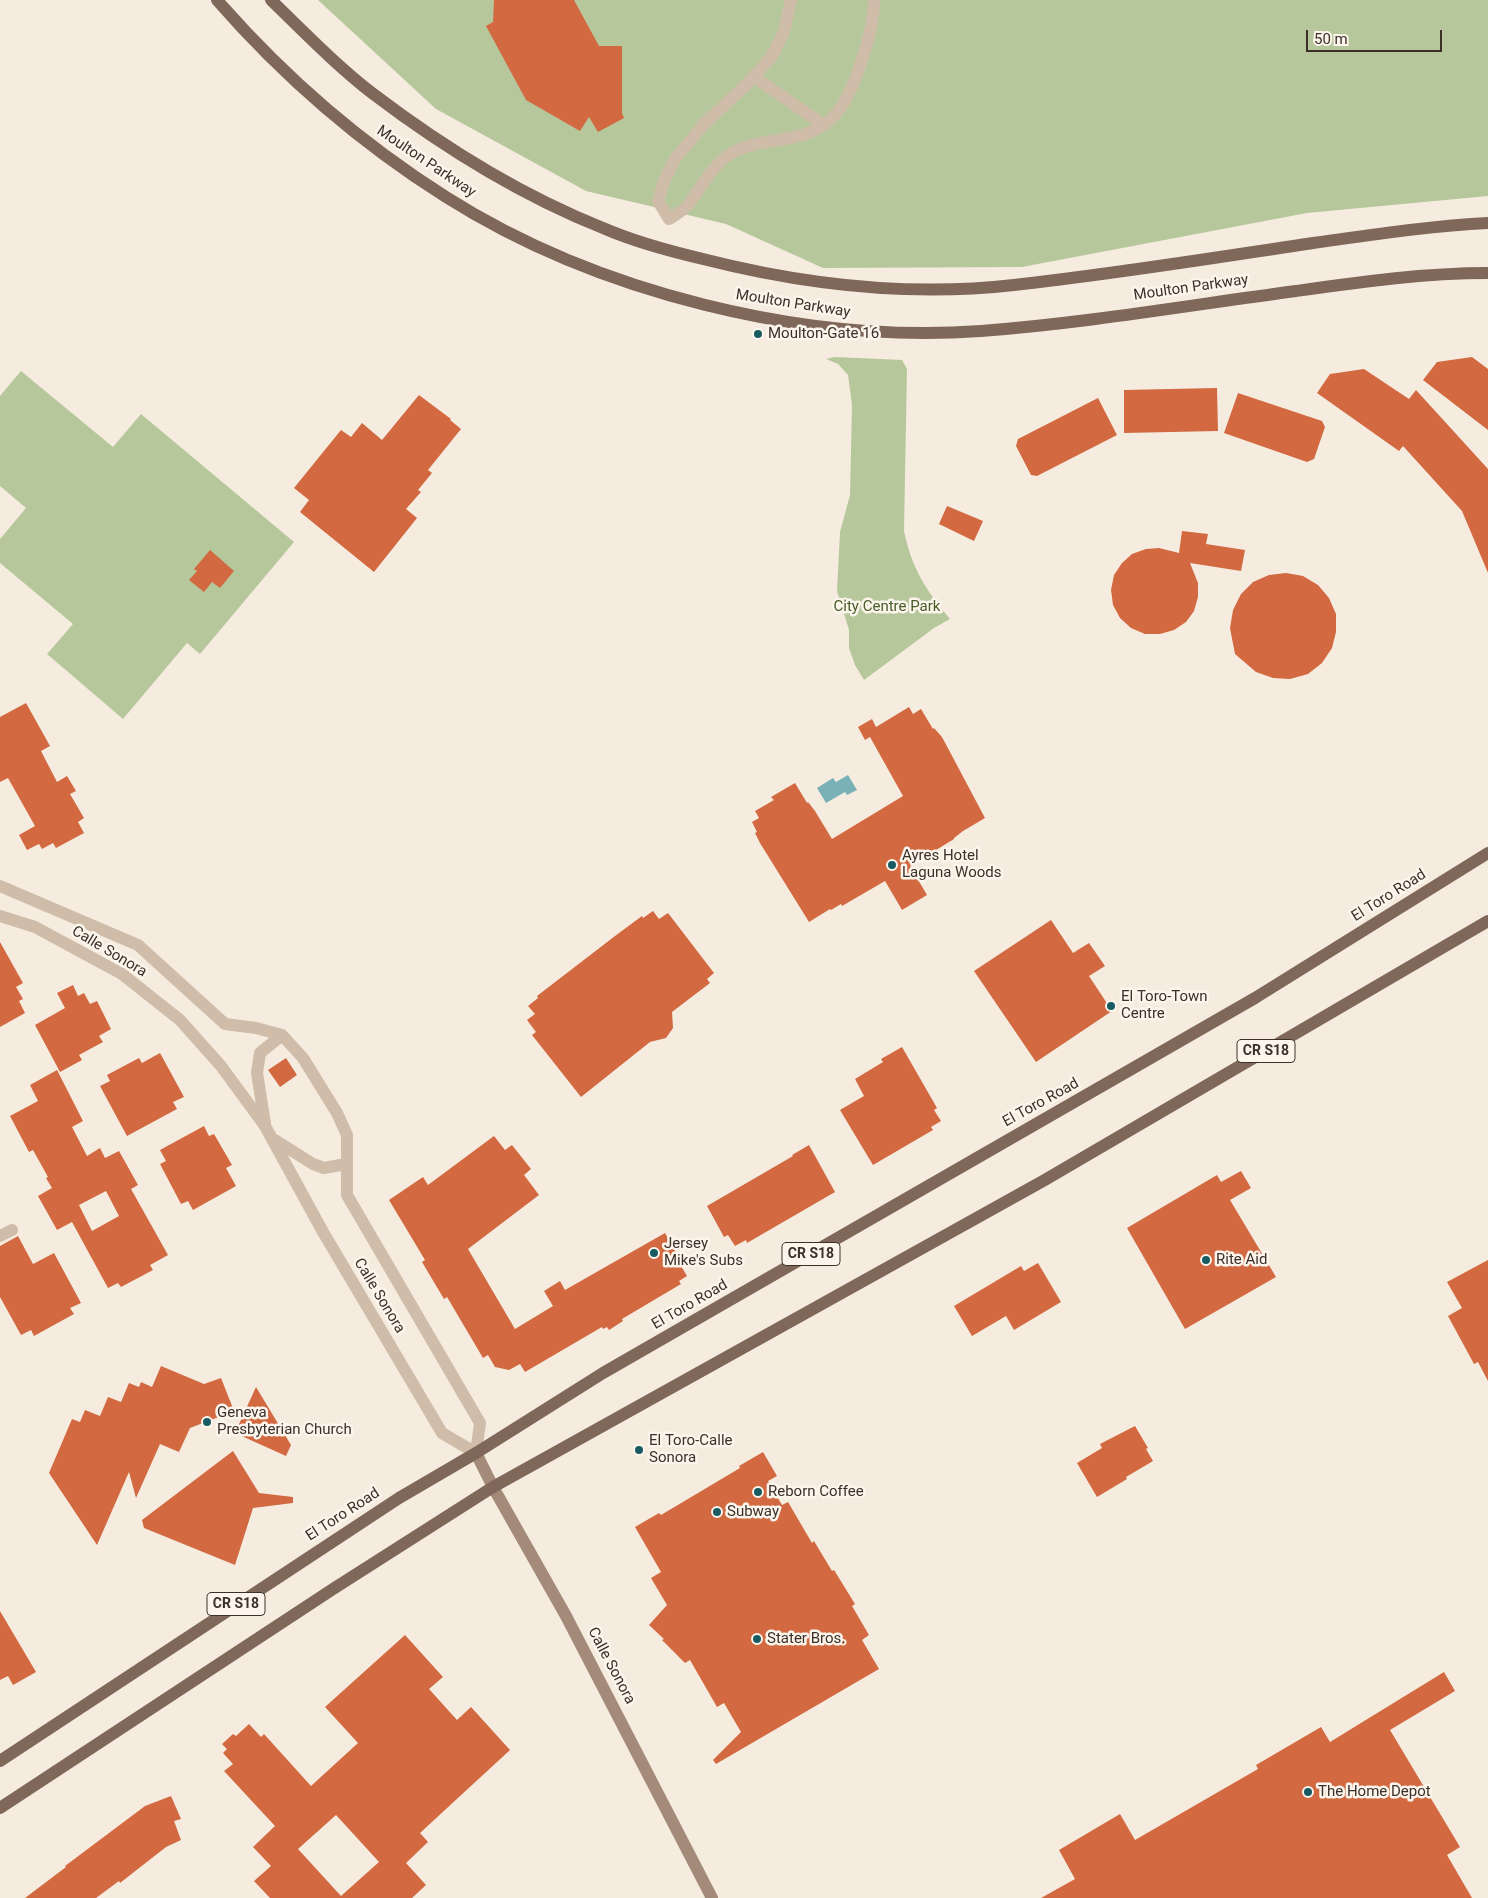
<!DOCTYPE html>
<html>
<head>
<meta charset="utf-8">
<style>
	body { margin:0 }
	#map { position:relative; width:1488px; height:1898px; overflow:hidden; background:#f5ecdf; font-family:Roboto,sans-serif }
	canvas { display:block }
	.scale { position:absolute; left:1306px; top:30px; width:136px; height:22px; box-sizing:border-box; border:2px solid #3c3029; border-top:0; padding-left:6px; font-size:15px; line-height:18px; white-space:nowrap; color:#3c3029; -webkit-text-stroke:4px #fcf5ec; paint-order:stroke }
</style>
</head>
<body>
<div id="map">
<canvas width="1488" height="1898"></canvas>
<div class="scale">50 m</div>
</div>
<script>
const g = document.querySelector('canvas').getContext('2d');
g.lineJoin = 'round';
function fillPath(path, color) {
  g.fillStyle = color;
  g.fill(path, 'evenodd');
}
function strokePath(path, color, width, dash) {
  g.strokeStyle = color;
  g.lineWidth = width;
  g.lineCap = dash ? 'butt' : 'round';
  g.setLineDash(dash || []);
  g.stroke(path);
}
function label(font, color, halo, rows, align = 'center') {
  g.font = font + ' Roboto,sans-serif';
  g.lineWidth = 5;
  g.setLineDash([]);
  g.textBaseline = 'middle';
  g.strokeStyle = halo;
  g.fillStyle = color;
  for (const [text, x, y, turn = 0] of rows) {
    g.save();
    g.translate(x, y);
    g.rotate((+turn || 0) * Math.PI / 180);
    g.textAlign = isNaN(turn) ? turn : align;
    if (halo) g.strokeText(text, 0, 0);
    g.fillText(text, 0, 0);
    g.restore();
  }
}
const green = new Path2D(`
	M318,0h1170v196l-181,17 -285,54 -199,1 -97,-44 -140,-33 -150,-82z
	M835,357l67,3 5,9 -3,162c8,38 22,59 46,88l-16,9 -70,52 -9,-15 -6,-17v-18l-12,-39 3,-59 10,-37 2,-90 -4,-30 -10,-11 -12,-5z
	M21,371l92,76 28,-33 153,128 -94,112 -13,-11 -64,76 -76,-65 26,-30 -73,-61v-24l26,-31 -26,-22v-90z`);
const water = new Path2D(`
	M848,775l9,15 -10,5 -2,-3 -19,11 -9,-15 16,-10 3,4z`);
const building = new Path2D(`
	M494,0h80l25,46h23v67l2,5 -26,14 -9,-15 -9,14 -54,-31 -40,-74 7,-4z
	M1472,357l16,12v61l-65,-50 14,-18z
	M1364,369l45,30 7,-9 72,79v104l-26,-62 -59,-65 -4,5 -82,-58 13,-19z
	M1217,388l1,43 -94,2v-43z
	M1238,393l84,28 3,6 -11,32 -7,3 -83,-29z
	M419,395l32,24 -1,1 11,9 -33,41 4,3 -14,17 3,2 -15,17 11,9 -43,54 -74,-60 9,-12 -15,-12 47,-58 10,7 11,-14 20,17z
	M1098,398l19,37 -80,41 -6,-1 -15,-29 2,-7z
	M947,506l36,15 -9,20 -35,-17z
	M1182,531l26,3 -2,10 39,6 -4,21 -51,-8 8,20v14l-4,14 -8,11 -12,8 -14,4h-15l-14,-6 -11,-10 -7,-13 -2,-15 3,-15 8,-12 10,-9 14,-5 13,-1 20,5z
	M210,550l24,21 -14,17 -8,-6 -8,10 -15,-12 8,-9 -3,-2z
	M1286,573l17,3 15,9 11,13 7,16v18l-4,16 -10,15 -14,11 -18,5 -17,-1 -17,-6 -21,-18 -5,-26 3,-18 8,-16 12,-12 16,-7z
	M26,703l24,43 -9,5 16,31 10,-6 9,15 -6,3 14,24 -6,4 6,11 -28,15 -3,-5 -11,6 -3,-5 -12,6 -8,-15 16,-9 -27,-48 -8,4v-65z
	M909,707l4,7 8,-5 12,20 1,-1 8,9 43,81 -22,13 -9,7v1l-44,27 17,29 -25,15 -17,-29 -43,25 -1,-2 -10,6 -1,-1 -21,13 -49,-79 -5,-10 2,-1 -5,-10 7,-4 -4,-7 19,-11 -3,-3 24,-14 12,20 1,-1 7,9 17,28 71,-43 -33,-59 -5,3 -7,-13 14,-8 4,8z
	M653,911l6,8 9,-6 46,60 -7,6 3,4 -38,29 1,16 -7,10 -16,4 -69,55 -49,-62 4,-3 -9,-12 8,-6 -7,-8 10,-8 -1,-2 78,-60 27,-20 1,2z
	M1051,920l22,33 16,-10 16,23 -16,10 23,35 -76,51 -62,-91z
	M0,942l23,41 -7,4 7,12 -4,2 6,12 -25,14z
	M73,985l5,11 6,-3 6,11 7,-3 14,28 -12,7 4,6 -24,13 3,5 -22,12 -25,-47 30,-17 -8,-15z
	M902,1047l35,61 -3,2 7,11 -10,6 2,3 -60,35 -33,-55 24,-14 -9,-17 28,-17 -2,-3z
	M160,1053l24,44 -11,5 4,7 -50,27 -27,-50 10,-5 -3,-6 32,-17 3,5z
	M286,1058l11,17 -17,12 -12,-17z
	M57,1070l26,51 -11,6 15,29 13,-8 5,10 14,-7 19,34 -7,4 37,66 -18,10 3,5 -32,17 -3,-4 -10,5 -36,-66 -15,8 -19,-34 14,-8 -6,-10 2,-1 -15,-27 -4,2 -19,-36 28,-15 -8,-16zM106,1191l13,25 -27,15 -13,-26z
	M204,1126l5,10 5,-2 18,31 -6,3 10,18 -43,24 -5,-9 -7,3 -21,-40 6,-3 -6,-11z
	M494,1136l11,14 7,-5 19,24 -7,6 15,20 -71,54 47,80 38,-23 -9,-15 16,-10 5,9 100,-57 17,30 -2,1 7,12 -8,5 2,3 -59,35 1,2 -14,9 -2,-3 -4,2 -1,-2 -77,45 -5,-8 -11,6 -14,-3 -7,-12 -5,3 -36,-61 -3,2 -22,-37 3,-2 -36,-60 34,-23 5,8z
	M809,1145l26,47 -88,51 -1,-3 -11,6 -7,-11 -4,2 -17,-31 86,-50 -1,-1z
	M1241,1171l10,17 -21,12 46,77 -91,52 -58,-101 90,-53 4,7z
	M18,1236l15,28 21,-11 27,50 -11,5 4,6 -40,22 -3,-6 -10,5 -21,-38v-51z
	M1488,1260v121l-10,-19 -4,2 -26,-48 14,-8 -15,-26z
	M1038,1263l23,39 -47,28 -8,-14 -34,20 -18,-30 67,-40 3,5z
	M161,1366l43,18 17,-6 13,33 -44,17 -11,24 -19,-8 -24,54 -7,-26 -32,73 -48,-72 23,-54 8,3 5,-12 15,6 8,-19 13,5 8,-19 10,4 2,-5 11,5z
	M256,1387l35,58 -5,11 -51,-23z
	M1135,1426l13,22 -2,1 7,12 -27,16 1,2 -30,18 -20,-34 25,-15 -2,-4z
	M233,1451l26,42 34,4v6l-40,5 -18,57 -91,-37 -2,-8z
	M763,1452l14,24 -9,5 14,24 6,-3 24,41 2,-2 18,30 2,-1 21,34 -3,2 17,29 -7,5 17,29 -163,95 -3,-4 28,-28 -17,-29 -7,4 -27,-47 -5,3 -23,-23 2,-1 -15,-14 18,-20 -16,-27 10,-6 -26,-45 24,-14 2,2 79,-47 -1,-2z
	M0,1611l36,61 -23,13 -5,-9 -8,4z
	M405,1635l38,42 -14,12 28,31 14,-13 39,43 -90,83 8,9 -22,21 20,22 -14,13h-142l-16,-17 17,-15 -18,-19 22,-21 -51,-55 9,-7 -10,-11 4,-4 -5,-5 11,-10 3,2 13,-12 12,13 3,-3 47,52 47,-43 -33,-36zM336,1815l43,47 -38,34 -43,-47z
	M1444,1672l11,19 -65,39 70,117 -13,8 25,43h-431l34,-19 -16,-29 61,-36 15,26 123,-71 -2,-4 65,-38 9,15z
	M171,1796l10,23 -7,2 7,19 -15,7 -46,36 -1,-2 -23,17h-71l41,-31 -1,-1 80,-60z`);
const street = new Path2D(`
	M791,0l-7,32 -12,24 -25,28 -43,40 -29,35 -10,20 -7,22 11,18c6,-4 14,-8 19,-14 14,-18 23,-39 44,-52 23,-13 50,-11 74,-19 11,-4 21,-11 29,-19 20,-23 39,-85 39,-115
	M754,77l70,48
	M0,886l138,59 87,79 31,4 26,7 21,23 34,55 10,22v60l133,228 -4,30 -34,-20 -119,-201 -58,-106 -44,-60 -41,-46 -58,-46 -87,-47 -35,-11
	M265,1124l-8,-51 3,-20 22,-18
	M275,1140l38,24 11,4 22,-4
	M0,1236l12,-6`);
const secondary = new Path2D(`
	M476,1453l17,34 73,129 146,282`);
const primary = new Path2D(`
	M217,0c68,78 142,142 229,197 150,95 358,147 535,134 105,-8 210,-26 315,-40 64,-9 127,-18 192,-18
	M271,0c33,32 65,65 101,93 71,54 148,102 231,135 32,14 66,23 100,31 102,26 206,38 311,26 100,-11 199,-27 299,-42 58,-8 116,-17 175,-20
	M0,1761l399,-263 77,-45 127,-80 652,-375 233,-145
	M0,1808l333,-219 160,-102 550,-306 445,-260`);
const markers = [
	[758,334,5,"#195b62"],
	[892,865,5,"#195b62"],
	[1111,1006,5,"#195b62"],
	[654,1253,5,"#195b62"],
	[1206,1260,5,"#195b62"],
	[207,1422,5,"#195b62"],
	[639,1450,5,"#195b62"],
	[758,1492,5,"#195b62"],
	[717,1512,5,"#195b62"],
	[757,1639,5,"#195b62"],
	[1308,1792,5,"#195b62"]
];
const shields = [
	[1266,1051,58],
	[811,1254,58],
	[236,1604,58]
];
const shieldNames = [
	["CR S18",1266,1051],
	["CR S18",811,1254],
	["CR S18",236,1604]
];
const streetNames = [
	["Moulton Parkway",426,162,34],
	["Moulton Parkway",1191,288,-8],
	["Moulton Parkway",793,304,9],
	["El Toro Road",1389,896,-32],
	["Calle Sonora",109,952,31],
	["El Toro Road",1041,1103,-29],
	["Calle Sonora",379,1296,59],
	["El Toro Road",690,1305,-30],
	["El Toro Road",343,1515,-33],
	["Calle Sonora",611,1666,62]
];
const poiNames = [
	["Moulton-Gate 16",768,334],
	["Ayres Hotel",902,856],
	["Laguna Woods",902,873],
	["El Toro-Town",1121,997],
	["Centre",1121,1014],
	["Jersey",664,1244],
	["Mike's Subs",664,1261],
	["Rite Aid",1216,1260],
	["Geneva",217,1413],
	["Presbyterian Church",217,1430],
	["El Toro-Calle",649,1441],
	["Sonora",649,1458],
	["Reborn Coffee",768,1492],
	["Subway",727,1512],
	["Stater Bros.",767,1639],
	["The Home Depot",1318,1792]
];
const parkNames = [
	["City Centre Park",887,607]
];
fillPath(green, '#b7c79c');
fillPath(water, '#7ab1b6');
fillPath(building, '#d26940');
strokePath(street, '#cfbca9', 12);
strokePath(secondary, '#a48a79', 12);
strokePath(primary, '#7f6759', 12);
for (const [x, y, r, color] of markers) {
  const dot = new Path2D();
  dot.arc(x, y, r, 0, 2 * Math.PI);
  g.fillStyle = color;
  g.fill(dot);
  strokePath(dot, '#fcf5ec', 2);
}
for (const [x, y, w] of shields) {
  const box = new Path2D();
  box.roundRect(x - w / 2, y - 11.5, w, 23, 4);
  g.fillStyle = '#fcf5ec';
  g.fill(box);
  strokePath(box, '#3c3029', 1);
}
label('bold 14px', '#3c3029', null, shieldNames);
label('15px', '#3c3029', '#fcf5ec', streetNames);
label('15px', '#3c3029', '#fcf5ec', poiNames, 'left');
label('15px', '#485d2a', '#fcf5ec', parkNames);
</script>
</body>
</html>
